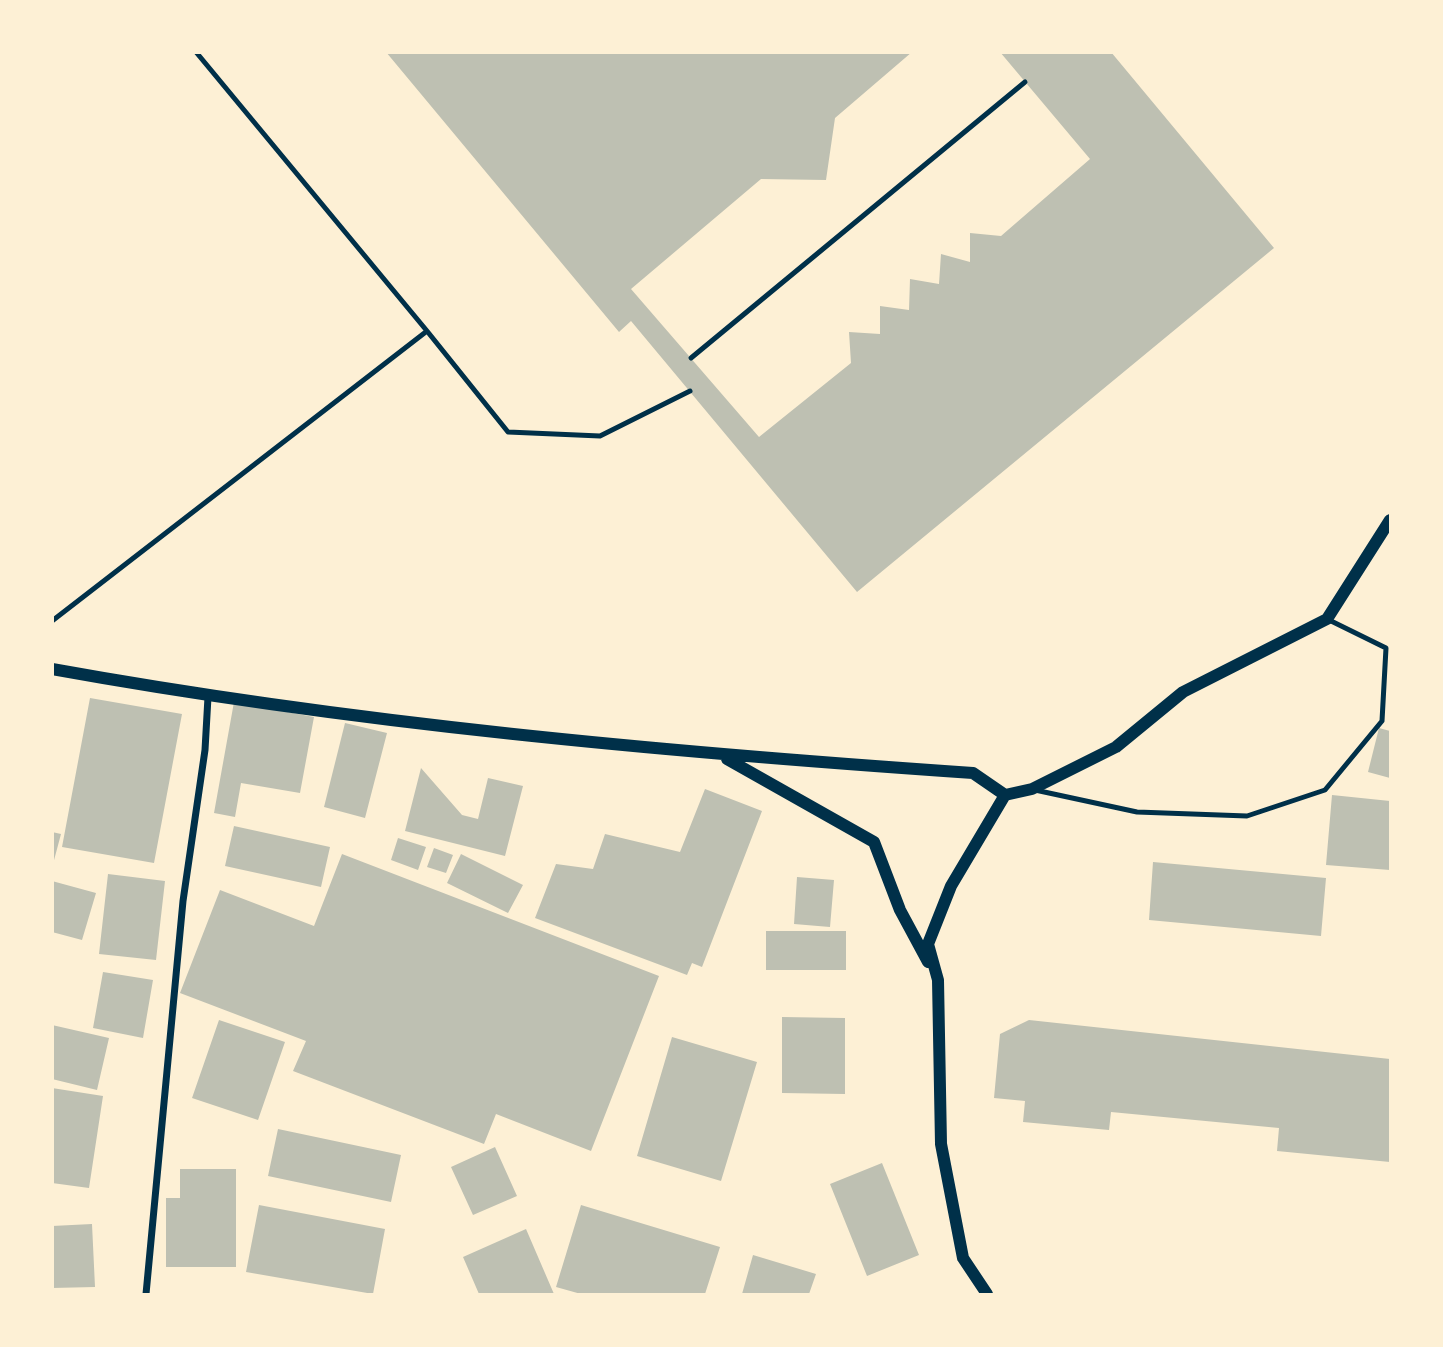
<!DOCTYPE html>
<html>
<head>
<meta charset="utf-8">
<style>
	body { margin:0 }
	#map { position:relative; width:1443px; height:1347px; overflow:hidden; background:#fdf0d5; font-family:"PT Sans",sans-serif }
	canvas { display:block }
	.frame { position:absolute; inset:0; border:54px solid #fdf0d5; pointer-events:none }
</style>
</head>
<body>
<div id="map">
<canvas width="1443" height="1347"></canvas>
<div class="frame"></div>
</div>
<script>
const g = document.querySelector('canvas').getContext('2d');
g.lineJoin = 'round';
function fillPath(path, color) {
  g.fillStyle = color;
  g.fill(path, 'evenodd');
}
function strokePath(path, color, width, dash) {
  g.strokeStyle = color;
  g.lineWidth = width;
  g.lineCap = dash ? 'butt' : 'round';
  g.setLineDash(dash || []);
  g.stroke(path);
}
const building = new Path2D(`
	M386,52h526l-77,66 -9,62 -65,-1 -130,110 128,148 92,-74 -2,-31 31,2v-28l29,4 1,-31 29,5 2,-30 29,8v-29l31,3 89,-77 -90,-107h111l163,196 -417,344 -226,-271 -12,11z
	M90,698l92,16 -28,149 -92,-16z
	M234,702l80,15 -14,76 -59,-10 -6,34 -21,-4z
	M345,723l42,10 -22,85 -41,-11z
	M1379,728l11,3v47l-22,-6z
	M421,768l41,47 16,4 10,-41 35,8 -18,70 -100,-25z
	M705,789l57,22 -60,156 -10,-4 -5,12 -152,-57 21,-54 37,5 12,-35 75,18z
	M1332,795l58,6v69l-64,-5z
	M234,826l96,21 -9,40 -96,-21z
	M52,832l9,2 -8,30h-1z
	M398,838l28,9 -8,23 -27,-10z
	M434,848l19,7 -7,18 -19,-6z
	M342,854l317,122 -68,175 -95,-37 -12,30 -191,-73 13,-30 -126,-48 40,-103 94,36z
	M461,854l62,31 -15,28 -61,-30z
	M1153,862l173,16 -5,58 -172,-16z
	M108,874l57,7 -9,79 -57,-6z
	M797,877l37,3 -4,47 -36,-3z
	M52,881l44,12 -14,47 -30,-8z
	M766,931h80v39h-80z
	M103,972l50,8 -10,58 -50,-10z
	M782,1017l63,1v76l-63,-1z
	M219,1020l66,22 -27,78 -66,-22z
	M1029,1020l361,39v103l-113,-11 2,-23 -168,-16 -2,18 -86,-8 2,-21 -31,-3 6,-64z
	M52,1025l57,13 -12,52 -45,-11z
	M672,1037l85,25 -36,119 -84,-25z
	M52,1088l51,8 -14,92 -37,-5z
	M278,1129l123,26 -10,47 -123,-26z
	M495,1147l22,49 -44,19 -22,-48z
	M882,1163l37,92 -52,21 -37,-92z
	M180,1169h56v98h-70v-69h14z
	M259,1205l126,24 -12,65 -127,-22z
	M581,1205l139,42 -15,47h-124l-25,-7z
	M92,1224l3,63 -43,1v-62z
	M526,1229l28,65h-75l-16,-37z
	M753,1255l63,19 -7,20h-67z`);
const service = new Path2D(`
	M427,331l81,101 92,4 90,-45
	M691,358l334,-276
	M52,621l375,-290 -231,-279
	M1035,790l102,22 110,4 78,-26 57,-69 4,-73 -59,-29`);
const minor = new Path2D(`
	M146,1294l37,-393 22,-151 3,-53`);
const tertiary = new Path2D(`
	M52,669c304,55 613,83 921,104l32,22
	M727,759l147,83 26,68 28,52
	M1005,795l27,-6 84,-42 67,-55 144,-73 63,-99
	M987,1294l-24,-36 -22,-114 -3,-164 -10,-36 23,-58 54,-91`);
fillPath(building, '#bec0b2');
strokePath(service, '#003049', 5);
strokePath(minor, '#003049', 7);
strokePath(tertiary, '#003049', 12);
</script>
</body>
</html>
